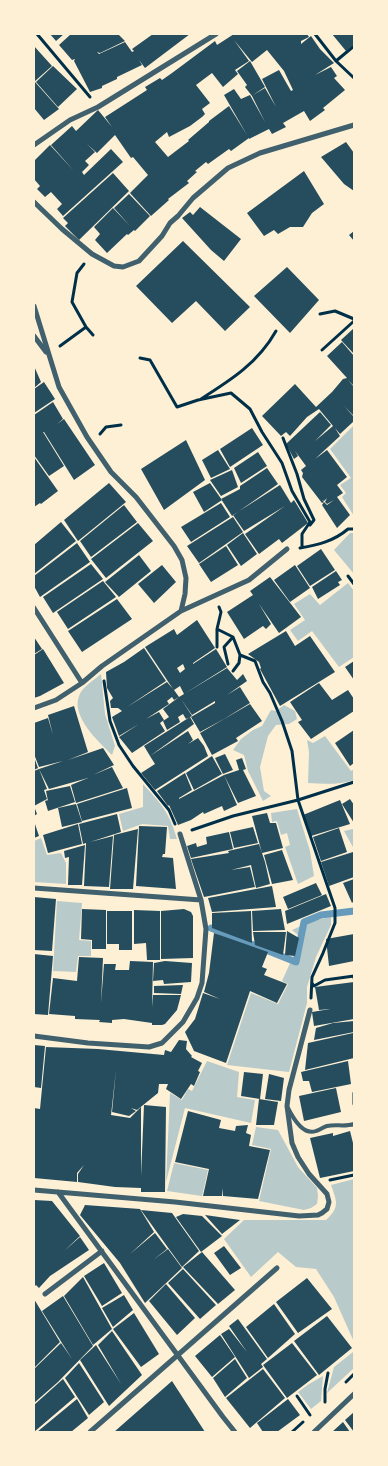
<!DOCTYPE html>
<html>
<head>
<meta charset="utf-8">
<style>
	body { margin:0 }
	#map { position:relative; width:388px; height:1466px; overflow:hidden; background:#fdf0d5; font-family:Poppins,sans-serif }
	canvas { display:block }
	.frame { position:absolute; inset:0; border:35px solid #fdf0d5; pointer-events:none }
</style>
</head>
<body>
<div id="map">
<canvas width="388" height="1466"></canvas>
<div class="frame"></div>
</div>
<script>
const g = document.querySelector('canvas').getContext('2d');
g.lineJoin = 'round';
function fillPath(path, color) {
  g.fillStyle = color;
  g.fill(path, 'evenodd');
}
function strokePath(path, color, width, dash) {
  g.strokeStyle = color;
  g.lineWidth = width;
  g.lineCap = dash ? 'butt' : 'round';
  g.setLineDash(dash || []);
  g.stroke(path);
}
const green = new Path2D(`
	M354,425v91l-12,-19 4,-4 -6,-8 11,-7 -21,-29z
	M350,533h4v41l-20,-24z
	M348,583l6,8v66l-15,10 -27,-36 -14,10 -8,-11 15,-10 -11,-16 16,-10 10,11z
	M101,674l4,40 10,32 -3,9c-13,-13 -41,-38 -33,-59 3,-9 15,-16 22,-22z
	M284,705l11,6 2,8 -8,5 -13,1 -8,11 -8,31 4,24 7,5 -8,5 -15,-30 -4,-16 -11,-5 8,-11 12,-9 9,-4 9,-16 5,1z
	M325,736l26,35 3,-2v11c-14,5 -31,4 -46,3l1,-31 -2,-12 6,3z
	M143,784c19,21 26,28 34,55h-7l-2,-13 -26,-2 -19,7 -4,-17 24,-7z
	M297,809l13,42 4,25 -16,8 -13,-37 5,-2 -3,-12 -6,2 -4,-14 -5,1 -1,-9z
	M353,829l1,2v18l-10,-18z
	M41,838l6,17 14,-2 5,10v21l-32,-2v-41z
	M57,901l25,2 -3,37 12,1v15h-13l-2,16 -23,-1z
	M331,917v8l-15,32 -9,30v16l-18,69 -62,-7 24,-72 27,11 10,-20 -6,-3 9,-20 8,-3 4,-19 -11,-9 20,-9z
	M207,1061l32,11 -2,25 18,3 -4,23 -66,-15 -19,74 4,-89 12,7 6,-11 4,2z
	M256,1127l22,3 20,37 19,21 1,8 -1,8 -6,4 -7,2 -45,-9 12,-52 -19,-4z
	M174,1163l34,7 -6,26 -35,-5z
	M354,1179v163l-20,-45 -18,-28 -20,-2 -18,-15 -27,25 -27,-38 20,-19h82c14,-13 11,-18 5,-35z
	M353,1352l1,16 -27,25 7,-26z
	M323,1376l-2,25 -10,8 -13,-17 11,-8z`);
const stream = new Path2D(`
	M211,928l85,34 8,-40 17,-7 33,-4`);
const building = new Path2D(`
	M50,34h14l-8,7z
	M71,34h47l7,7 -25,12 -3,-1 2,2 26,-12 7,10 2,-1 -2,-2 21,-15h37l-45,34 -6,-8 3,5 -25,12v2l-15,7v2l-12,4 -16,-31 1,-2 -3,1 -13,-15z
	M234,34h73l2,3 -8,4v3l10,-8 9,13 14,14 -19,12 16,-8 6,9 -3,2 11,12 -22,18 2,2 -15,11 -6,-10 -21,12 3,4 -14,7 -3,-5 -20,10v-1l-18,13 -2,-2 -21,15 -2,-2 -11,9 2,1 -10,9 2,2 -21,16 1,1 -18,16 -21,-23 18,-18 -15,-18 -2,1 -16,-23 -18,18 -10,-9 8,8 -10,9 4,4 -7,7 2,3 27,-26 12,13 -60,54 -6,-7 5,-5 -11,-12 -6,5 -8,-8 3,-3 -6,-7v-9l1,-1 -1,-2v-6l16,-16 24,26 -23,-26 21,-19 4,5 22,-21 14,17 -7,-10 42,-27 -2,-3 15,-9 2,2 10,-7 43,-32 2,4zM234,40l18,22 15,-12 17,21 9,19 -2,1 -12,-21 -17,9 14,28 -11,-19 -12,7 12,-8 -15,-26 -13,10 10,14 -2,2 7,9 13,26 -15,-27 -9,4 -7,-10 -10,6 23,40 -18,-29 -20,15v1l-21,18 1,1 -21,16 -13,-15 12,-10 2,5 21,-11 12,-9 3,-3 -3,-5 8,-6 -14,-18 16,-12 11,14 15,-13 -3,-4 14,-9z
	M332,34h22v10l-8,7z
	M34,46l18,20 -18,16z
	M53,66l24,23 -19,18 -22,-25z
	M35,82l24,27 -15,11 -10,-12v-24z
	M346,142l8,11v38l-10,-7 -23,-27z
	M304,171l20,33 -12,9 -9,14h-13l-12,7 -4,-4 -10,6 -17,-23z
	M113,173l16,18 -50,49 -14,-14 3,-3 -5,-5z
	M129,194l21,22 -15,15 -1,-1 -6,5 -1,-1 -20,19 -12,-13 5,-6 -6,-7 19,-19 17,18 -16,-18z
	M200,207l41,32 -17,22 -13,-11 -29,-32 8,-6 3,3z
	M354,231v10l-5,-6z
	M183,241l67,66 -25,24 -29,-30 -24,22 -36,-37z
	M287,267l32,33 -29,33 -36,-37z
	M354,328v26l-13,-14z
	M342,342l12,14v30l-6,-6 6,7v29l-10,-10 10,11v4l-14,13 -5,-6 5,8 -25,23 12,-9 20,27 -10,8 6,8 -6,4 13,18 -13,13 -15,-23 2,-3 3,3 7,-5 -7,4 -2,-2 2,-4 -3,3 -2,-1 2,2 -2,1 -20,-26 1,-4 -2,-3 5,-4 -11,-15 3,5 -4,3 -8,-15 34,-32 11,13 -16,16 18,-15 -14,-17 -12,8 -17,19 -4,-4 -5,4 -19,-20 33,-32 21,23 16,-15 11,-13 4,-1 -20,-22z
	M34,366l7,16 -7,6z
	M44,382l11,17 -21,14v-24z
	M53,402l10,17 -6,5 7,-5 31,46 -21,15 -30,-48h-1l21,34 -15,10 -15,-21v-40z
	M252,428l11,17 -33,22 -10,-18z
	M186,440l19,40 -41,30 -23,-41z
	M218,450l12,19 -19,9 -9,-18z
	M258,452l9,14 -26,17 -7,-15z
	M34,457l24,34 -17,13 -1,-1 -6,4z
	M267,468l11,16 -46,32 -11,-17 19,-10v-3z
	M232,470l6,17 -17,9 -11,-16z
	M109,483l17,19 -48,39 -14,-21z
	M210,483l12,17 -18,12 -11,-20z
	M280,485l11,18 3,-3 14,23 -26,20 -3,-4 -20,15 -14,-20 40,-28 -41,25 -11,-16z
	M221,503l9,14 -39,25 -10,-15z
	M124,505l13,17 -46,35 -11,-16z
	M233,517l10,15 -44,31 -12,-17z
	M61,522l15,19 -42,33v-29z
	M138,523l15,18 -47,37 -15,-19z
	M243,533l14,21 -16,12 -14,-21z
	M77,543l13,19 -50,35 -6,-11v-10z
	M226,546l12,19 -27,17 -12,-18z
	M321,549l14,21 -25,16 -13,-20z
	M139,555l12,16 -32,26 -14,-15z
	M91,564l12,15 -50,34 -10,-16z
	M162,565l14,17 -22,21 -16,-19z
	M295,565l15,23 -20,14 -16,-22z
	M336,571l6,9 -4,2 2,3 -22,14 -6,-12z
	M270,577l31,40 -22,16 -20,-29 12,20 -5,5 -3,-3 -19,13 -17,-27 26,-17 -3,-4z
	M103,581l13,16 -48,32 -11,-17z
	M117,599l15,20 -50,33 -14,-21z
	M197,620l18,28 -22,15v1l23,-15 11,18 -43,27 -4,-8 -6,4 5,7 -5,3 -2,-3 -5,4 2,3 -23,15 13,-7 5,8 -4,3 5,8 -33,22 -13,-16 20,-13 -20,12 -7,-19 10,-6 -4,-3h-7l-1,-7 3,-3 -6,-10 -1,-16 18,-10 20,-14 22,33 -39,26 40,-25 6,7 -28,-42 29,-18 3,6zM183,664l2,5 -5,4 -3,-5z
	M286,631l9,15 15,-10 25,36 -55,34 -20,-37 1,-1 -2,-6 -11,-8z
	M34,637l8,12 -8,5z
	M43,649l21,34 -24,13 -6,2v-43z
	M354,661v19l-9,-13z
	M227,668l10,12 6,-6 4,7 -20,14 13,-8 10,16 -26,16 -24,13 -9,-15 24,-14v-2l-23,14 -11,-16 11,17 -6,3 -3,-5 -5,3 2,5 -13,8 -4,-9 6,-4 -6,-8 16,-12z
	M319,683l13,17 16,-10 6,9v12l-43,28 -13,-17 4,-2 -12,-18z
	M250,704l12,17 -26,17 2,3 -26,14 -12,-22z
	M74,706l14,46 -20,8 35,-12 11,17 -21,10 19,-8 11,21 -47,15 -5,-18 17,-7 -39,11 -10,-20 24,-8 -24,6 -5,-13v-31l14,-5 5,17 -5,-20z
	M190,717l4,7 -44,32 -6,-10z
	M354,730v33l-4,3 -15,-23z
	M188,731l5,9 -5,4 10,-6 6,8 4,10 -53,34 -14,-17 14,-9 -5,-8z
	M225,754l8,16 -10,4 -8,-16z
	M212,756l10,18 -28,16 -8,-17z
	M34,757l4,11 -4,2z
	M242,758l4,11 -3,1 13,26 -18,7 -14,-28 15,-5 -3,-10z
	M39,769l8,20 -3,1 3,9 -13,7 3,8 -3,2v-45z
	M185,773l7,17 -13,8v1l45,-24 13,30 -13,6 -2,-5 -18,8 -1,-2 -12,8 -13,5 -9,-20 -1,1 -11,-15z
	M70,786l5,16 -27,9 -3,-10 3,-1v1l-2,-10z
	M127,788l5,20 -50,13 -5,-17z
	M350,799l4,6v18l-12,-19z
	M340,800l10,24 -39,12 -8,-21z
	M76,804l6,18 -20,5 -4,-19z
	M267,813l3,10h6l7,25 -21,5 -10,-37z
	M117,814l4,18 -31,10 23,-6 -4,51 -25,-1 2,-43 -3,1 -4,-20z
	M34,821l5,15 -5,2z
	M78,824l4,20 -34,9 -5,-18z
	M139,826l28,1 -2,27h-2l-1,3 11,1 3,31 -40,-3z
	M253,827l5,16 -24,5 -4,-16z
	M339,828l8,24 -26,9 -8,-24z
	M138,829l-5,60h-23l4,-54z
	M229,832l4,17 -42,9 -4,-12 9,-3 1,4 10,-3 -1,-7z
	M259,844l6,18 5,22 -14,4 -5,-23 -20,5 19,-3 5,20 -51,10 -13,-38 38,-6 -1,-2z
	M85,845l-3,40h-14l1,-28 -4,1 -1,-7z
	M282,850l11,30 -21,4 -8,-29z
	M353,852l1,25 -25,9 -8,-24z
	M354,879v22l-2,2 -9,-20z
	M316,883l6,12 -34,14 -5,-12z
	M272,886l4,21 -64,5 -4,-14z
	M326,894l5,12 -44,18 -2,-13z
	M34,897l22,2 -4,52 -18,-1z
	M82,909l24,1v39h-14v-9l-11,-1z
	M184,909l7,3 2,4v42l-32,1v-48z
	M281,909l4,21 -32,1 -1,-20z
	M134,910l26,1v49h-13l-1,-17 -12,1z
	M107,911h25v39h-13v-6h-12z
	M251,911l1,32 -40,-15v-15z
	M287,931l12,7 -4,18 -10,-1z
	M253,932h33l-3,23 -28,-10z
	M214,933l54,19 -6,15 5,2 -3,6 23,9 -10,19 -27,-12 -24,72 -32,-12 -9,-19 10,-13 8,-26 17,6 -16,-7 5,-19z
	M354,934v27l-25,5 -3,-27z
	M34,954l19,2 -5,59 -14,-1z
	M79,957l24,1 -2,45 3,-39h12l-1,6h14l1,-9 23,1 -1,45 1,-12h28l-4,15 -12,14 -3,1h-10v-2l-28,-4 -12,1v3l-13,-1 1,-2 -25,-1v-3l-26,-2 4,-36 24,3z
	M165,961l27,2 -1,19 -27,2 -1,-4 -10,1 1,-18z
	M354,982v37l-40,7 -2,-14 18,-3 -11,1 -4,-23z
	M183,985l-2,9 -27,-1v-7z
	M354,1021v11l-40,8 2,-12 17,-5z
	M353,1033l1,25 -49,12 3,-27z
	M179,1040l8,1 -1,8 6,7 -1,1 11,6 -4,8 2,1 -6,14 -3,-2 -10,15 -15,-10 2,-5h-9l-1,9 -21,17 -6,-2 5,3 -7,5 -17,-4 4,-42 -5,45 19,3 11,-11v69l3,-71 22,2 -1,85h-24v-4l-26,-1 -37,-5v-8l6,-9 -7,8v9l-43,-4v-70l6,1 6,-62 52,2 66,6 1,-5 6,2z
	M34,1045l11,1 -4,42 -7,-1z
	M348,1061l3,23 -39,8 -3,-11h-6l-2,-9z
	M244,1072l19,2 -3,25 -19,-3z
	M269,1074l15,4 -3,23 -16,-2z
	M336,1088l5,24 -37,9 -5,-25z
	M259,1099l19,3 -4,23h-18z
	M188,1111l33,9 -2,8 16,3 1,-5 12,-1 -2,8 5,2 -2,11 21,4 -12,49 -35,-3v-8l-1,8h-19l6,-27 -34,-7z
	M350,1131l4,16v24l-34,7 -10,-40 23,-5v3z
	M34,1200l18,1 28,35 -16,15 16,-14 9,13 -39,26 -11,12 -3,-3 -2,2z
	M85,1205l55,4 14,23 -24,22 25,-21 12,16 -14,11 15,-11 14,19 -37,35 -25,-40 -40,-48z
	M141,1210l31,3 27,38 -17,16z
	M183,1214l19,2 20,20 -21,16 -25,-35z
	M205,1215l35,5 -18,14z
	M224,1246l17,22 -11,7 -16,-22z
	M202,1252l33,38 -17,14 -35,-37z
	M104,1263l18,30 -20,13 -18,-30z
	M183,1269l33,36 -16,14 -32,-36z
	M83,1277l29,52 -19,16 -29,-49z
	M307,1278l25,31 -34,24 -22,-31z
	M166,1284l29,34 -18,17 -28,-34z
	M124,1295l9,15 -20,17 -11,-19z
	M63,1296l30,50 -35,36 -24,21v-34l27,-26 11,16 -30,-48z
	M34,1299l26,43 -26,26z
	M274,1304l21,30 -27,24 -22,-31z
	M134,1313l25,41 -18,13 -28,-38z
	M327,1316l25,32 -33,27 -25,-34z
	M238,1319l29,40 -6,5 2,3 -14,11 -28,-44 8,-5 18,23 -18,-26z
	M112,1331l30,44 -33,31 -29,-46 16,-15 25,39 -23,-39z
	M220,1335l15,22 -23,20 -17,-21z
	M292,1343l25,32 -30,23 -24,-33z
	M235,1359l12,19 -22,19 -12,-19z
	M79,1363l25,39 -15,13 -24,-37z
	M263,1369l22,29 -35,30 -24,-30z
	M63,1379l12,18 -41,35v-27z
	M172,1381l33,51h-91z
	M77,1399l11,19 -17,14h-34z
	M288,1399l12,16 -23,17h-14l-6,-9z
	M354,1412v20l-9,-12z
	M343,1422l7,10h-18z`);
const path = new Path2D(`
	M37,34l53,63
	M315,34l21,27 18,17
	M336,61l18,-15
	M84,264l-7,9 -5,29 14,25 7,8
	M320,314l15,-3 19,8
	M60,346l26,-19
	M322,350l32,-29
	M140,358l10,2 27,47 21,-7 33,-7 19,16 12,23 20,31 10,28 18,31 -8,12v13
	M201,399c30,-19 57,-36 75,-68
	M100,434l6,-7 15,-2
	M283,438l14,36 7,25 10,21 -4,5
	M300,548c18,-3 34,-7 48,-19h6
	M348,576l6,8
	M219,607l2,5 -4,17 16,8 7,18 15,6 8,21 7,11 12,28 10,30 6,49 37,108v15l-12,30 -11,24 -1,21
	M217,647v-18
	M228,664l-4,-17 9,-10
	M233,671l6,-8 1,-8
	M104,681l6,40 9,24 14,21 36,44 6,14
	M192,830l41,-14 65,-16 56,-18
	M312,983l2,3 11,-6 29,-4v2
	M354,1093v11
	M330,1180l24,-5
	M346,1382l8,-8
	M297,1396l13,19
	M325,1402v-13l3,-16
	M292,1432l11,-10`);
const service = new Path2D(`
	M288,1108c5,10 15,28 28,23 4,-1 7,-4 11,-5 9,-2 18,1 27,-2`);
const minor = new Path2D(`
	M34,145l36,-25 28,-13 118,-73
	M34,202l28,27 30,25 22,12 9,1 16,-6 23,-25 8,-13 8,-7 15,-18 35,-30 32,-15 94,-28
	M34,306l25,81 28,50 24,35 25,25 38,49 8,14 4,18 -1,16 -4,17
	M34,336l12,16
	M34,608l48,75
	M34,708l22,-8 26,-17 20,-17 79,-55 68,-31 38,-31
	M34,888l167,12
	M34,1036l54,7 61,4 13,-4 21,-21 14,-24 5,-15 4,-54 -5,-29 -21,-66
	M34,1190l141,12 124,14 19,-1 4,-2 5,-4 2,-7 -2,-8 -18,-20 -11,-17 -6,-14 -5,-37 2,-16 21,-80
	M58,1192l165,225 12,15
	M45,1294l57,-43
	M90,1432l187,-164
	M314,1432l40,-38`);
fillPath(green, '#b9caca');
strokePath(stream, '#669bbc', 7);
fillPath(building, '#264d5e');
strokePath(path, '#003049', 3);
strokePath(service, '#3f606c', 4);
strokePath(minor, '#3f606c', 5);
</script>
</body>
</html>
